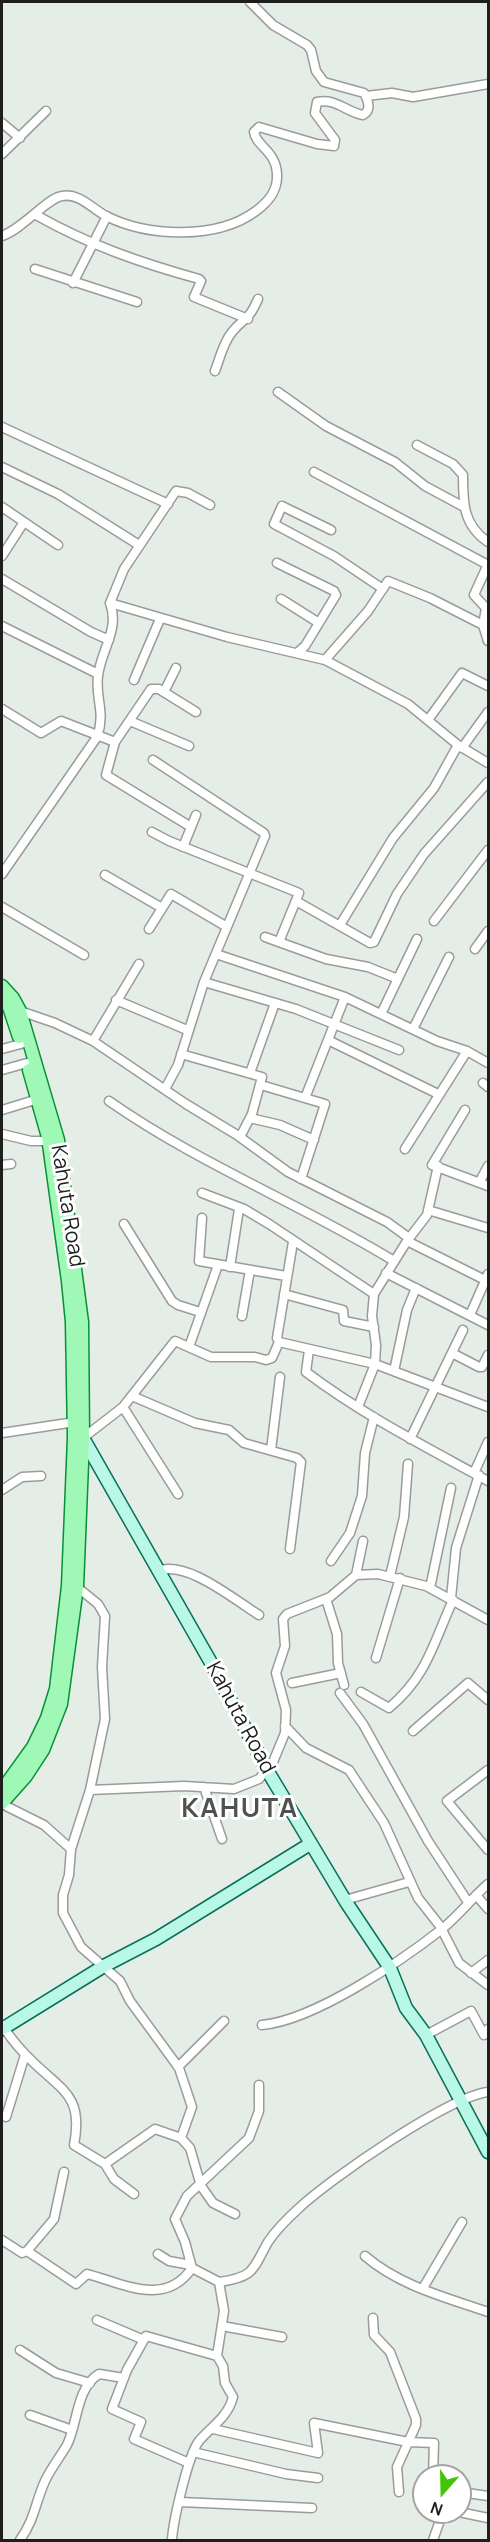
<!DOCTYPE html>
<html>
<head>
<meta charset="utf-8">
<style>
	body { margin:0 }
	#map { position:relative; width:490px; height:2542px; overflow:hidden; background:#e4eee7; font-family:Manrope,sans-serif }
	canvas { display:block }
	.frame { position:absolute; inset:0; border:3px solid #1e1e1e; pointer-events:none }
	.north { position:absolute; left:412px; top:2464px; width:60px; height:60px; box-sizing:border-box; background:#fff; border:2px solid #a5a5a5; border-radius:50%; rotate:200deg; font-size:16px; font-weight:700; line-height:24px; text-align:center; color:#1e1e1e }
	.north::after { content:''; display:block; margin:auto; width:21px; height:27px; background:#44c408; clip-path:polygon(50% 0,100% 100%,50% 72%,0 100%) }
</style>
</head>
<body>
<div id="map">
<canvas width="490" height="2542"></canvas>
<div class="frame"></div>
<div class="north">N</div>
</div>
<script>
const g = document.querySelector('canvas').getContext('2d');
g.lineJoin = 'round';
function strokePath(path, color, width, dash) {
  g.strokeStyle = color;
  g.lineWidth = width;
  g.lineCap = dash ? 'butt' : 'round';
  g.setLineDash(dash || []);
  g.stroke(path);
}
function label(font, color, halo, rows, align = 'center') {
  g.font = font + ' Manrope,sans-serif';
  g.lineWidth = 6;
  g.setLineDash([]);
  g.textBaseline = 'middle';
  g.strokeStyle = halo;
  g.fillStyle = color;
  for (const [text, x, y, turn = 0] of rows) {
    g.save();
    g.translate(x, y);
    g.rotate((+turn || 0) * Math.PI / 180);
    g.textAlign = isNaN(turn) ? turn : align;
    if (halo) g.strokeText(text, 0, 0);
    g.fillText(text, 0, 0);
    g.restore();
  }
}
const minor = new Path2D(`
	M366,96l26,-3 21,4 75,-13
	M2,123l18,15
	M2,154l44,-43
	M36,215c53,30 105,48 163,64l2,2 -7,16 54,22
	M2,236c22,-8 45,-38 60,-40 18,-3 29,12 44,20 42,21 111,24 150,-5 12,-9 22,-20 21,-37 -1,-23 -21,-28 -23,-42l5,-5 58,17 17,2 1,-6 -20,-27 2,-11c19,-4 29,10 46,13 9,-5 5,-15 1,-22l-40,-11 -8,-11 -5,-21 -4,-5 -34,-20 -23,-23
	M35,269l102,33
	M73,283l34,-67
	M215,371c5,-13 8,-28 17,-39 13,-16 16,-10 26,-33
	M278,392l48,34 69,36 30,24 39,21
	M2,427l166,77
	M417,445l36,19 10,11c0,28 0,50 25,67
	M2,467l56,27 81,51
	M314,472l174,93
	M2,507l56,38
	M331,530l-49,-24 -8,18 60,32 49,33
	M2,556l22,-34
	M277,563l57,28 2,4 -31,51 -8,7
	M488,564l-14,31 12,13 -3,17 5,16
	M2,579l89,53 18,8
	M281,599l38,24
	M110,603l117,34 98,23 83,44 50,41 30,18
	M2,626l96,48
	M325,660l43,-49 20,-30 42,17 53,27
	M134,680l26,-61
	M164,692l12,-24
	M2,709l39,24 20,-12 54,21 36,-53h8l37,23
	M428,720l34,-47 26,13
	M130,721l59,25
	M115,742l-9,33 85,52
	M462,748l26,-36
	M153,760l111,73 1,3 -61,146 -26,83 -13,24
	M152,832l17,9 130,52 -20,49
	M183,847l13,-32
	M2,874l95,-137c9,-25 -2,-38 1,-61 3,-26 22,-47 12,-73l14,-34 52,-78 12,2 22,12
	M105,875l57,33
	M296,901l74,42 4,-1 23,-48 27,-40 64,-72
	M2,907l82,48
	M434,921l54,-71
	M340,925l53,-87 41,-50 24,-43
	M149,929l22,-35 56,33
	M265,937l61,22 42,8 30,12
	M475,949l13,-18
	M216,954l129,43 92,44 30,10 21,12
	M204,982l92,27 103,41
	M116,1000l71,30
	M20,1011l35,12 38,18 93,63 51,31 51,37 99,50 22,16
	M381,1014l36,-75
	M413,1029l36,-72
	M328,1040l110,54
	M93,1041l46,-77
	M2,1049l26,-7
	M181,1054l81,23 -10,37 -12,23
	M2,1070l25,-7
	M250,1073l25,-70
	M483,1083l5,4
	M261,1085l64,19 -24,75
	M305,1098l40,-101
	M109,1101c90,63 192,103 285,160
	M2,1110l36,-11
	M465,1110l-33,55 56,21
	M250,1118l30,7 34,15
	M2,1134l29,7h21
	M405,1149l62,-98
	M2,1165l9,-1
	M480,1181l8,-15
	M202,1193l42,16 25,15 105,70
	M428,1210l60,18
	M202,1218l-3,43 87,15
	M124,1224l48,77 6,4 22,7
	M407,1241l78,39
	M293,1242l-16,96 2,4 96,22 113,43
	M230,1267l9,-58
	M386,1273l102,52
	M284,1294l59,16 1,11 30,6
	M470,1315l18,-41
	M242,1316l8,-46
	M189,1347l29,-82
	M309,1350l-3,22c57,43 120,75 182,109
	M452,1353l27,14h3l6,-12
	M394,1371l13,-61 9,-22
	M132,1396l63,27 34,7 15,13 53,15 4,4 -11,87
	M123,1407l55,87
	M358,1407l17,-43 1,-19 -4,-29 2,-22 33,-53 20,-26 11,-49
	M2,1433l73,-11
	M83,1438l40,-31 52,-66 36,16h44l11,3 6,-2 7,-16
	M410,1439l53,-109
	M271,1450l9,-73
	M474,1473l14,-31
	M2,1490l20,-13 19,-1
	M331,1561l19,-28 12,-37 3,-43 9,-36
	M158,1571c29,-11 75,28 101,44
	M356,1575l7,-34
	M390,1576l14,-59 4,-53
	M430,1588l21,-100
	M451,1598l5,-50 23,-73
	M326,1599l11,35 1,29 6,22
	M376,1658l24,-80
	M292,1683l49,-10
	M361,1692l28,16c38,-32 44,-64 64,-108
	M340,1693l23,31 65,117 40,61
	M285,1726l21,22 43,22 35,53 34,75 22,28 19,37 29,22
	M413,1731l55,-48 20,17
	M488,1770l-41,31 41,49
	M204,1787l18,52
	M90,1790l94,-4 50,3 25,-10 14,-17 12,-29 1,-23 -10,-37 9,-27 -2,-27 4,-5 43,-17 26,-22 22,-1 48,12 62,34
	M2,1804l42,21 27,24 19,-59 15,-71 -3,-52 3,-51 -7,-12 -21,-17
	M71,1849l-2,26 -6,20v18l18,34 39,34 10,20 49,67 13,39 -11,31
	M476,1895l12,14
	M345,1900l64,-18
	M471,1973l17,-13
	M2,2025c9,14 20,27 33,39 30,28 48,34 39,81l31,19 50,-35 26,9 9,10 11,38 12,17 22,11
	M262,2025c53,-5 139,-64 180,-96 17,-14 30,-31 46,-45
	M426,2035l45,-24 13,24 4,-6
	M178,2067l46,-46
	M6,2117l19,-62
	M105,2164l9,15 20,15
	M2,2240l20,13 5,-2 49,33 11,-10c35,9 78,34 105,-6
	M27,2251l27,-32 10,-47
	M158,2254l11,7 22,4
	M365,2256c35,30 80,41 123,56
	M219,2282l-27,-14 -7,-26 -10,-23 12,-23 62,-58 10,-27v-26
	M423,2288l39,-66
	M373,2318l1,17 16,17 26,67v6l-19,42 2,25
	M97,2320l47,20
	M222,2326l60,11
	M20,2350l36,23 34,10
	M30,2415l42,15
	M213,2429l105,24 -4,-30 94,19 26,1 -1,33
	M193,2452l93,22 32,4
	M189,2463l-55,-24 7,-17 -29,-13 15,-39 19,-34 71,20
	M460,2492l28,4
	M181,2502l131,6
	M459,2512l29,6
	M20,2540c15,-21 15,-37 25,-59 6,-13 15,-24 22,-36 11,-22 9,-57 32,-71l25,4
	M172,2540c1,-18 16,-85 27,-99 13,-15 29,-24 34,-44l-8,-14 -2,-17 -6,-10 7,-45 -5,-29c36,-5 33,-12 49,-40 8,-12 20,-24 31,-34 31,-29 149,-111 189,-116
	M433,2540l10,-28`);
const secondary = new Path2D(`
	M79,1438h4l127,223 57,109 79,132 44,66 16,40 20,27 62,117
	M2,2029l102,-63 52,-27 154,-95`);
const primary = new Path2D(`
	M2,986l11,12 7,13 38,129 24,182 1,116 -6,149 -16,117 -18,46 -17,26 -24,27
	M2,998l7,9 10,30
	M2,1790l31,-43 14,-29 9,-29 12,-103 6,-148 -2,-116 -4,-41 -20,-144 -19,-67`);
const streetNames = [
	["Kahuta Road",67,1206,81],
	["Kahuta Road",240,1718,62]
];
const districtNames = [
	["KAHUTA",240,1809]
];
strokePath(minor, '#9b9b9b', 11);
strokePath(secondary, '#09705a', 15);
strokePath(primary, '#069136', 15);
strokePath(minor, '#fff', 8);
strokePath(secondary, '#b9f7e6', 12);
strokePath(primary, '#9ff8b5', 12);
label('21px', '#1e1e1e', '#fff', streetNames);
g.letterSpacing = '1.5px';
label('bold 27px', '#515151', '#fff', districtNames);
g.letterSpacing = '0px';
</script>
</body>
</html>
